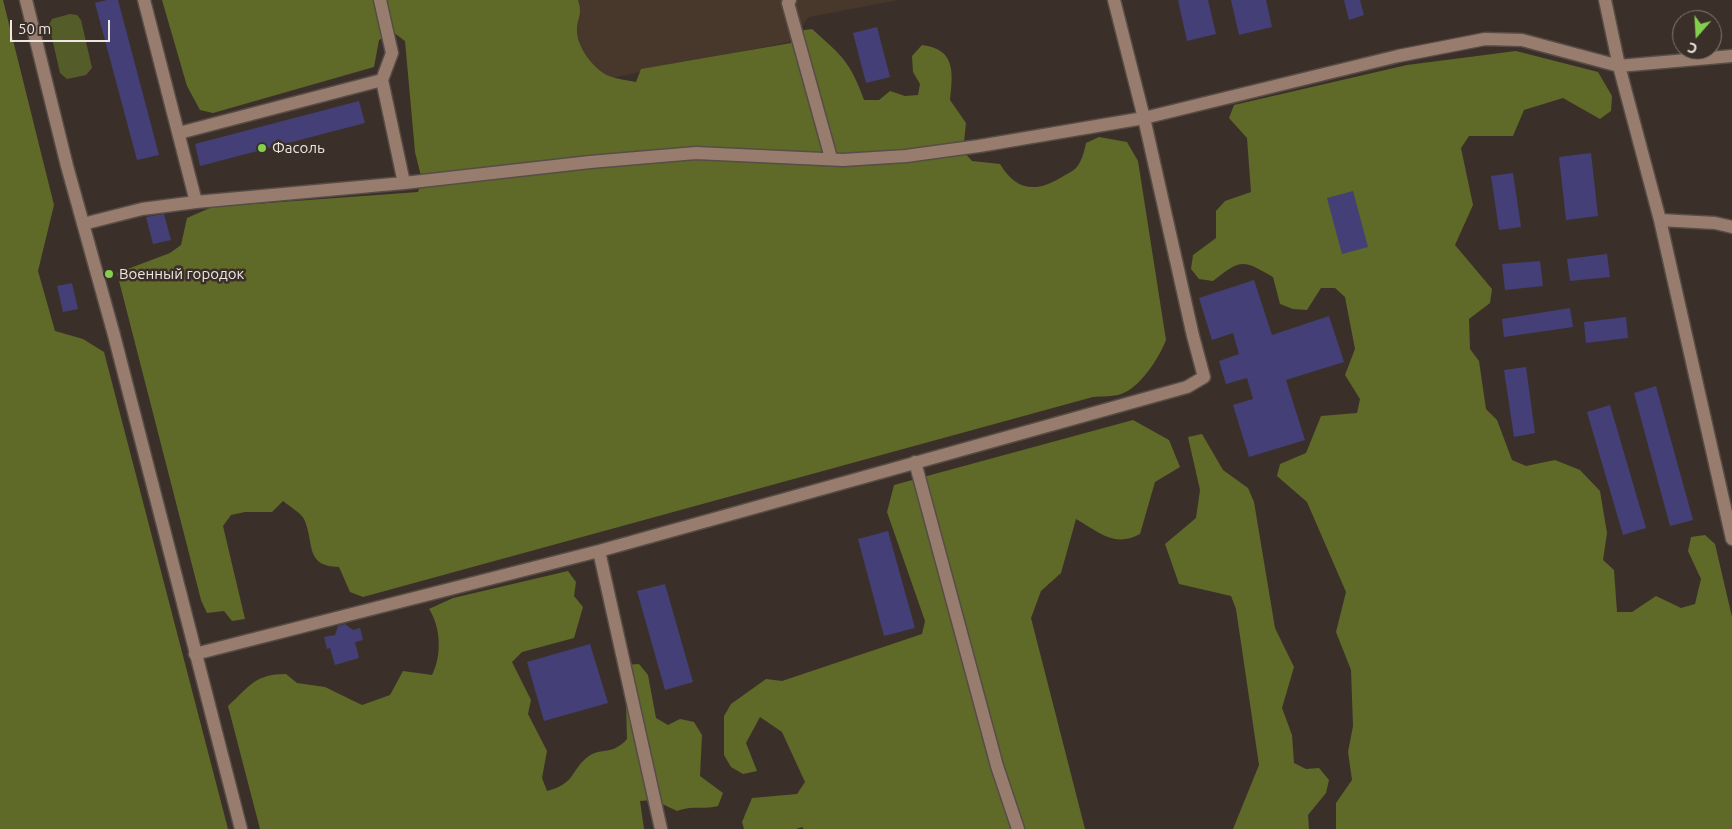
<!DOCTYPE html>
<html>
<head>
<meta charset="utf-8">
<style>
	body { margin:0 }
	#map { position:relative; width:1732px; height:829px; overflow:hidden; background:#3b3029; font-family:Ubuntu,sans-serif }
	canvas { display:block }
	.north { position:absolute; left:1672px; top:10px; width:50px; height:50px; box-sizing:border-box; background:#3b3029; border:1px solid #827973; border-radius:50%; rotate:199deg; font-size:14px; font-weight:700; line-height:20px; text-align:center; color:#ede6e1 }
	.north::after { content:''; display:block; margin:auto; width:18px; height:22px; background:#84d04e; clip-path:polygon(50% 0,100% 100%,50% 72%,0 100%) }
	.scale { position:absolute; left:10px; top:20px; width:100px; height:22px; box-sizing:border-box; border:2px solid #ede6e1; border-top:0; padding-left:6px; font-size:15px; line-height:18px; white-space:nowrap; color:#ede6e1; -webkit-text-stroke:4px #3b3029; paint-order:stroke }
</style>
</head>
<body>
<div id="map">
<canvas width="1732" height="829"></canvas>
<div class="north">С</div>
<div class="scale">50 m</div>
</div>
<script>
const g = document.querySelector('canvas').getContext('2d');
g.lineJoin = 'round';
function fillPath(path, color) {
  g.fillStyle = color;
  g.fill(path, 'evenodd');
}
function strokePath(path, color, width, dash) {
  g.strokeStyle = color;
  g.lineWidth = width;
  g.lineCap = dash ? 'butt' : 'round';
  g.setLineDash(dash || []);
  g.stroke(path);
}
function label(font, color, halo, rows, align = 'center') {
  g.font = font + ' Ubuntu,sans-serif';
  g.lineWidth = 5;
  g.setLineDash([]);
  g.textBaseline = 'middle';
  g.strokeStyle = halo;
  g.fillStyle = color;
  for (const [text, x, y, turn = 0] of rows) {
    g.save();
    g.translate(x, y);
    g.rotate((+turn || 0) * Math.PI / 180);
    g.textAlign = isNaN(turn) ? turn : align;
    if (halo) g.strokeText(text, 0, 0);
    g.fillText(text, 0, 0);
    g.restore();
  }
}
const built = new Path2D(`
	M546,0h352l-89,17 -20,25 -223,45z`);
const green = new Path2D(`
	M70,14l7,1 4,5 11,48 -6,7 -19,4 -7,-6 -11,-48 3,-6z`);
const forest = new Path2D(`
	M0,0h3l51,205 -16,66 17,60 28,8 21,13 124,477h-228z
	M162,0h416c5,16 -1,17 -1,30 -1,16 17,40 32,46 8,3 18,4 27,6l5,-13 150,-26 7,-12 14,-2c30,27 38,32 52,71h15l11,-9 15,5 13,-1 2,-11 -7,-12 -1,-16 10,-11c34,4 31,28 28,55l16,23 -3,28 9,10 28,3c16,27 36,29 62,13 4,-3 10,-5 13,-8 7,-7 9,-17 11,-26l13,-6 28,5 11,19 28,179c-7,18 -26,48 -45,54 -8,3 -19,2 -28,3l-730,200 -13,-5 -11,-25c-35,-1 -24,-24 -35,-48 -3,-6 -15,-13 -21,-18l-11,11h-27l-14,3 -8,11 22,93 -13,2 -8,-10 -17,2 -6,-13 -84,-327 53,-20 11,-8 6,-27 25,-11 206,-15 4,-12 -7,-28 -10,-111 -12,-9 -14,8 -5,27 -161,46 -13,-3 -13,-24z
	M1516,51l82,21 14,24 -1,15 -11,8 -37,-21 -39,12 -11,26h-44l-8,12 12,57 -18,40 37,44 -2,14 -21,16 1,30 9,12 7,48 11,11 15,40 14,6 29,-6 25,10 20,21 7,42 -4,27 11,10 3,42h15l24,-16 25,12 14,-4 6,-25 -13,-28 3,-14 14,-2 10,9 17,73v212h-396v-26l16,-23 -4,-28 5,-26 -2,-56 -15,-38 10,-40 -39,-90 -30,-26 3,-12 26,-11 15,-37 36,-3 3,-14 -15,-24 10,-26 -10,-52 -10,-9h-14l-14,22 -14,-1 -13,-5 -7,-27c-31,-18 -32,-18 -60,4l-14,-2 -8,-10 2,-14 23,-17v-27l9,-10 26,-9 -4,-54 -18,-20 5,-13 173,-40z
	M1133,420l36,20 11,27 -25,15 -15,52c-26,14 -41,-2 -64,-15l-15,54 -20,18 -10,27 54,211h-281l-2,-2 -6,2h-52l-2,-7 10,-24 45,-4 8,-12 -23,-50 -22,-15 -14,26 11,28 -14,3 -12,-7 -7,-12v-39l7,-12 35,-25 16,2 140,-47 3,-13 -38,-109 7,-27z
	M1202,434l21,36 25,18 6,14 21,126 19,39 -12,41 10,27 2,28 12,6 13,-1 10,12 -3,13 -18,22 1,14h-76l26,-64 -23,-156 -5,-13 -52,-12 -14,-40 31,-26 4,-28 -12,-53z
	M568,571l8,11 -2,14 9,11 -9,31 -52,14 -10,10 19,38 -3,14 19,37 -5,27 5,13c29,-7 23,-21 42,-35 13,-9 23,0 38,-17l-2,-74 14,-1 9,11 8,43 12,7 12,-6 14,3 8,13 -2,41 23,17 -5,13c-16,4 -25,-1 -41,5l-23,-11 -14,1 4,28h-384l-32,-123c22,-20 27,-32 58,-32l11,9 28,4 37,18 28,-10 13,-24 29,4c10,-19 9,-48 -3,-66l24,-11z`);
const building = new Path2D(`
	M107,0h11l41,155 -22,5 -42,-157z
	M1178,0h30l8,34 -29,7z
	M1231,0h35l6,27 -33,8z
	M1344,0h16l4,15 -15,5z
	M877,27l13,50 -24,6 -13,-50z
	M359,101l6,22 -165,43 -5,-22z
	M1591,153l7,63 -32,4 -7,-63z
	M1513,173l8,54 -22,3 -8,-54z
	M1353,191l15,56 -26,7 -15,-56z
	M164,214l7,26 -18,4 -7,-27z
	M1607,254l3,23 -40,4 -3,-22z
	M1540,261l3,25 -38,4 -3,-26z
	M1254,280l18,55 57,-19 15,46 -58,18 19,60 -56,17 -16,-52 20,-6 -6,-21 -21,6 -7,-23 20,-7 -6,-21 -21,7 -13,-42z
	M72,283l6,26 -15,3 -6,-26z
	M1570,308l3,19 -69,10 -2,-18z
	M1626,317l2,21 -42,5 -2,-21z
	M1526,367l9,66 -21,4 -10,-67z
	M1656,386l37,134 -23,6 -36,-133z
	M1610,405l36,123 -23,7 -36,-123z
	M888,531l27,97 -31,8 -26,-97z
	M665,584l28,98 -28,8 -28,-99z
	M345,624l8,6 7,-2 3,12 -8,2 4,16 -24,7 -5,-17 -3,1 -3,-12 11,-2 3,-9z
	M590,644l18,59 -64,18 -17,-59z`);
const minor = new Path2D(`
	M26,0l41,166 47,169 127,494
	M144,0l52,202
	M380,0l12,53 -10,27 22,103
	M790,0l-2,3 43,155
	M1605,0l14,66 41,154 72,319
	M179,133l203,-53
	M1660,220l55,3 17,4
	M83,224l59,-15 54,-7 208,-19 186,-21 106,-9 147,7 63,-4 73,-10 165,-28 254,-62 87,-17 37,1 97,26 113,-10
	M915,462l82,304 21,63
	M599,551l62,278
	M195,654l404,-103 588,-164 17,-10 -11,-41 -49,-218 -30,-118`);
const markers = [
	[262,148,5,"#84d04e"],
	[109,274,5,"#84d04e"]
];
const poiNames = [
	["Фасоль",272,148],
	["Военный городок",119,274]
];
fillPath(built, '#48382c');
fillPath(green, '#545d29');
fillPath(forest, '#5f6928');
fillPath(building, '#443f76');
strokePath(minor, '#574d46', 15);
strokePath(minor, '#987d6e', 12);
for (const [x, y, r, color] of markers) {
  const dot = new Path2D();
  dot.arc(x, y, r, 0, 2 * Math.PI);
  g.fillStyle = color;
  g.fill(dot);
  strokePath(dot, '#3b3029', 2);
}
label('15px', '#ede6e1', '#3b3029', poiNames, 'left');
</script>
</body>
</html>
